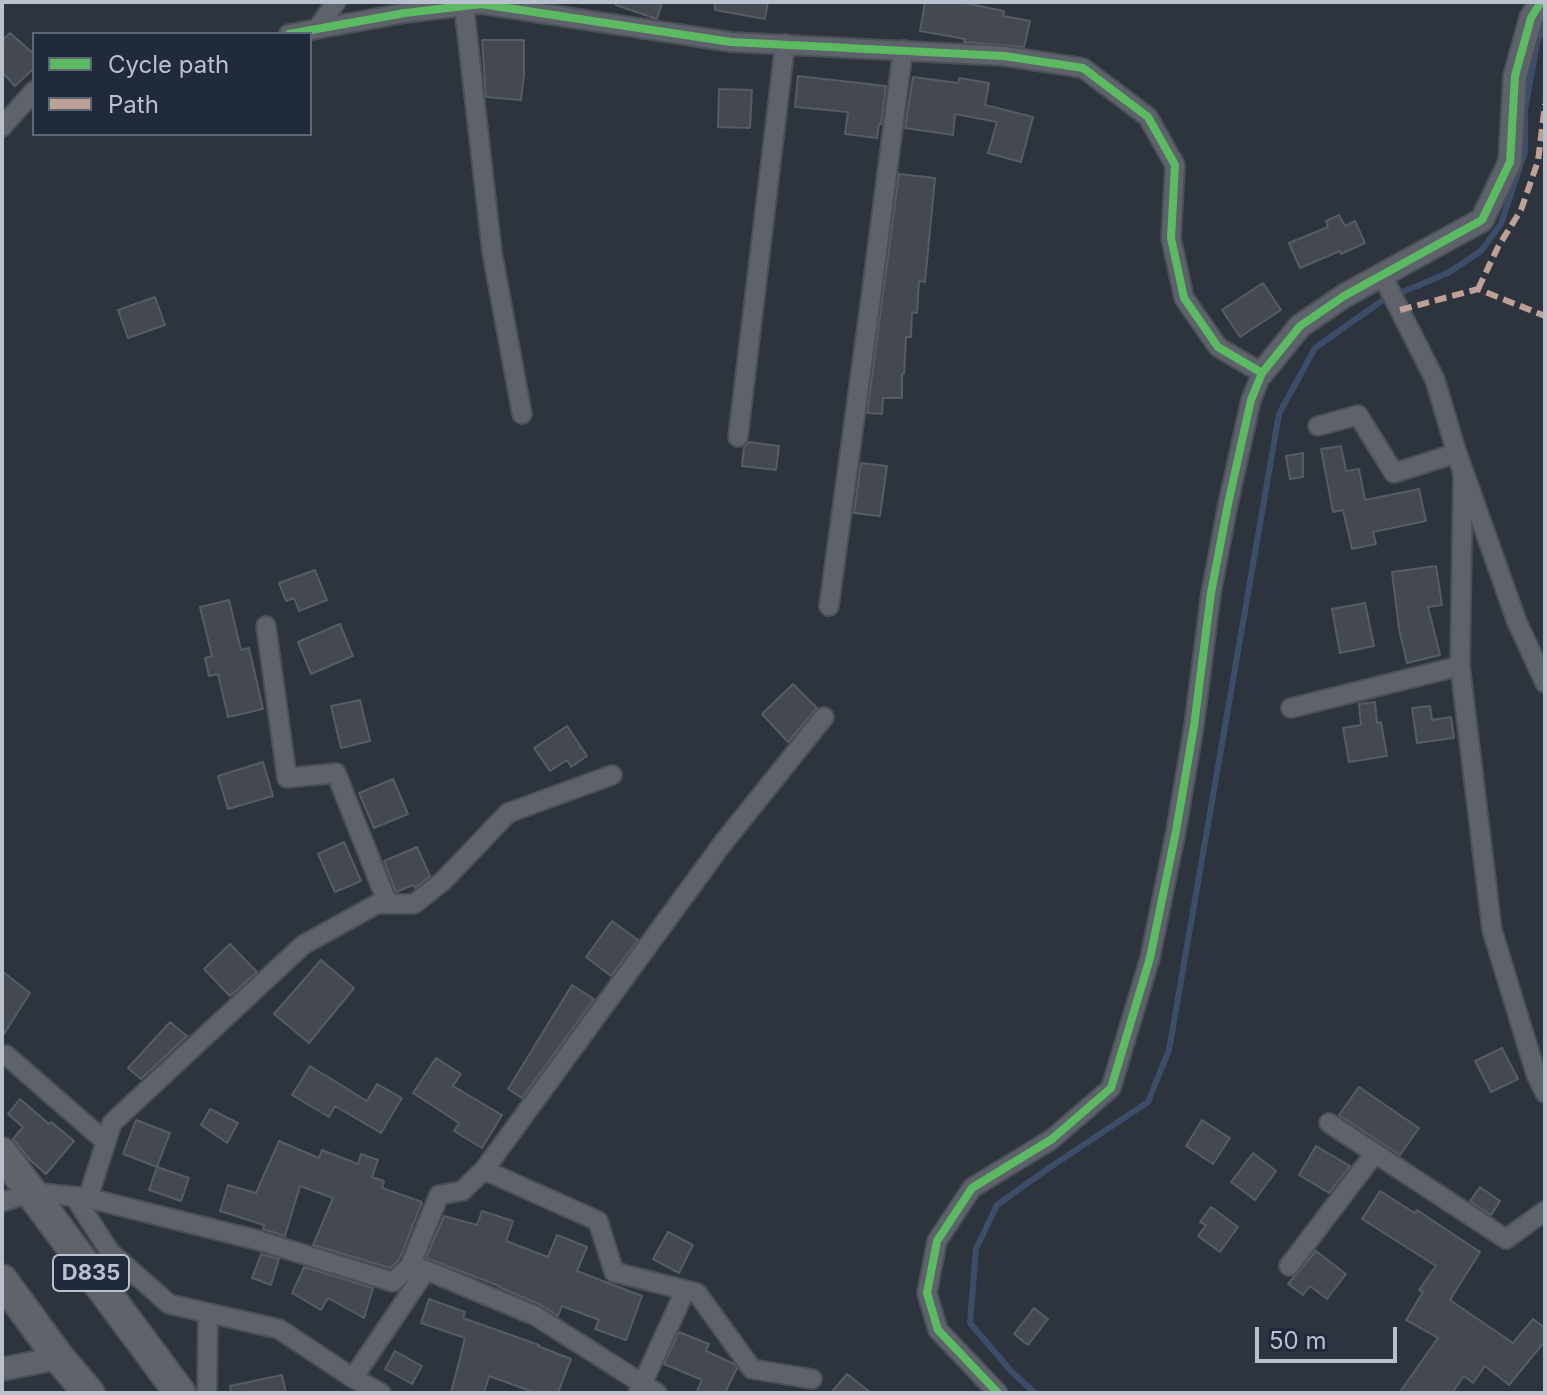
<!DOCTYPE html>
<html>
<head>
<meta charset="utf-8">
<style>
	body { margin:0 }
	#map { position:relative; width:1547px; height:1395px; overflow:hidden; background:#2e343e; font-family:Inter,sans-serif }
	canvas { display:block }
	.frame { position:absolute; inset:0; border:4px solid #b9c0ce; pointer-events:none }
	.legend { position:absolute; left:32px; top:32px; width:280px; height:104px; box-sizing:border-box; background:#202a3a; border:2px solid #5d6675; margin:0; padding:10px 14px; list-style:none; font-size:24px; color:#b9c0ce }
	.legend li { display:flex; align-items:center; gap:16px; height:40px }
	.legend b { width:40px; border:2px solid #5d6675 }
	.scale { position:absolute; left:1255px; top:1327px; width:142px; height:36px; box-sizing:border-box; border:4px solid #b9c0ce; border-top:0; padding-left:10px; font-size:24px; line-height:28px; white-space:nowrap; color:#b9c0ce; -webkit-text-stroke:6px #202a3a; paint-order:stroke }
</style>
</head>
<body>
<div id="map">
<canvas width="1547" height="1395"></canvas>
<div class="frame"></div>
<ul class="legend">
<li><b style="height:10px;background:#5cba63"></b>Cycle path</li>
<li><b style="height:10px;background:#bda197"></b>Path</li>
</ul>
<div class="scale">50 m</div>
</div>
<script>
const g = document.querySelector('canvas').getContext('2d');
g.lineJoin = 'round';
function strokePath(path, color, width, dash) {
  g.strokeStyle = color;
  g.lineWidth = width;
  g.lineCap = dash ? 'butt' : 'round';
  g.setLineDash(dash || []);
  g.stroke(path);
}
function fillPath(path, color) {
  g.fillStyle = color;
  g.fill(path, 'evenodd');
}
function label(font, color, halo, rows, align = 'center') {
  g.font = font + ' Inter,sans-serif';
  g.lineWidth = 8;
  g.setLineDash([]);
  g.textBaseline = 'middle';
  g.strokeStyle = halo;
  g.fillStyle = color;
  for (const [text, x, y, turn = 0] of rows) {
    g.save();
    g.translate(x, y);
    g.rotate((+turn || 0) * Math.PI / 180);
    g.textAlign = isNaN(turn) ? turn : align;
    if (halo) g.strokeText(text, 0, 0);
    g.fillText(text, 0, 0);
    g.restore();
  }
}
const stream = new Path2D(`
	M1035,1393l-24,-22 -41,-48 6,-74 21,-44 52,-37 99,-66 21,-52 110,-636 36,-66 68,-48 65,-27 33,-22 20,-27 24,-72v-42l13,-71 7,-11`);
const building = new Path2D(`
	M616,2h46l-5,17 -41,-14z
	M715,2h53l-3,17 -50,-9z
	M925,2h35l44,9 -1,5 27,5 -6,26 -60,-5 1,-3 -45,-8z
	M10,33l24,21v14l-19,18 -13,-14v-31z
	M482,40h42v35l-3,25 -35,-3z
	M798,76l88,10 -5,38h-2l-2,14 -32,-4 3,-22 -53,-5z
	M913,77l45,6 1,-5 30,5 -4,22 48,12 -12,45 -33,-9 9,-31 -42,-8 -2,21 -48,-7z
	M719,89l33,1 -2,38 -32,-1z
	M899,174l36,4 -10,104 -6,-1 -2,32 -5,-1 -1,25h-5l-2,37h-2v24h-19l-1,16 -15,-1z
	M1339,215l6,11 10,-5 10,22 -24,11 -1,-3 -40,17 -11,-25 39,-16 -2,-6z
	M1263,283l18,27 -41,27 -18,-27z
	M155,297l10,28 -37,13 -10,-28z
	M749,442l30,4 -3,24 -34,-4 2,-19z
	M1341,446l5,25 13,-2 6,31 54,-11 7,32 -53,11 3,12 -24,5 -9,-39 -10,2 -12,-63z
	M1303,453v24l-13,2 -4,-23z
	M861,463l26,3 -7,50 -26,-3z
	M1436,566l6,39 -14,2 12,48 -33,8 -8,-34 -7,-57z
	M315,570l12,30 -28,11 -5,-13 -8,3 -7,-18z
	M229,600l12,50 8,-2 14,61 -35,8 -10,-43 -9,2 -4,-18 7,-2 -12,-49z
	M1365,603l9,43 -34,7 -8,-44z
	M340,624l13,32 -42,18 -13,-32z
	M793,684l24,24 -29,34 -26,-28z
	M360,700l10,41 -29,7 -10,-42z
	M1375,702l2,21 4,-1 6,34 -38,6 -6,-34 18,-3 -2,-21z
	M1430,706l2,14 19,-3 3,21 -37,5 -5,-35z
	M567,726l20,30 -16,11 -4,-7 -17,11 -16,-23z
	M263,762l10,34 -45,13 -10,-33z
	M393,779l15,35 -34,14 -15,-35z
	M344,842l17,39 -26,11 -17,-38z
	M417,847l13,29 -15,12 -2,-3 -17,7 -12,-31z
	M612,921l26,19 -27,36 -25,-19z
	M230,944l27,28 -27,24 -26,-27z
	M321,960l33,28 -45,55 -35,-29z
	M2,971l28,22 -28,44z
	M572,985l22,14 -72,99 -14,-9z
	M170,1022l17,14 -46,43 -13,-11z
	M1502,1048l16,31 -27,13 -16,-31z
	M436,1058l25,16 -8,12 49,29 -20,33 -28,-17 5,-8 -46,-30z
	M310,1066l57,35 10,-17 25,14 -21,35 -46,-27 -6,11 -37,-22z
	M1359,1087l60,41 -19,27 -61,-40z
	M20,1099l29,25 2,-2 23,19 -28,33 -16,-14 -17,-21 10,-12 -15,-13z
	M210,1109l28,14 -11,20 -26,-18z
	M136,1120l34,13 -13,34 -34,-13z
	M1202,1120l28,18 -17,26 -27,-18z
	M279,1141l40,17 3,-8 36,14 3,-10 17,6 -6,17 12,4 -2,7 40,14 -20,51 -4,8 -8,7 -77,-23 20,-47 -33,-12 -15,50 -22,-7 1,-4 -44,-14 8,-26 28,8z
	M1316,1146l34,20 -21,27 -30,-18z
	M1253,1153l23,18 -21,29 -24,-18z
	M157,1167l32,11 -8,23 -32,-11z
	M1480,1187l20,14 -9,14 -21,-14z
	M1380,1191l35,22 2,-3 63,42 -30,48 63,43 20,-24 12,9v13l-36,44 -24,-19 -12,17 -9,-7 -12,17h-53l39,-55 -32,-18 17,-28 -4,-2 17,-24 -74,-47z
	M1211,1207l27,20 -18,25 -22,-16 8,-11 -6,-3z
	M482,1211l31,10 -7,20 42,16 9,-22 30,12 -10,24 65,25 -16,44 -31,-11 4,-9 -37,-14 -4,10 -17,-11 -42,-18v-1l-73,-28 18,-42 33,9z
	M668,1232l25,13 -14,28 -26,-14z
	M1316,1251l30,23 -19,25 -17,-13 -7,9 -15,-11z
	M261,1254l18,5 -8,26 -19,-7z
	M304,1267l69,21 -9,30 -36,-20 -7,12 -29,-17z
	M429,1299l36,13 -2,6 76,27 -1,1 33,13 -13,34h-22l-47,-17 -5,17h-33l14,-55 -44,-15z
	M1034,1308l14,11 -20,26 -14,-11z
	M679,1332l30,12 -3,7 28,13 3,4 -12,25h-29l6,-13 -38,-16z
	M395,1351l27,15 -10,18 -27,-15z
	M847,1374l24,19h-40z
	M282,1375l4,18h-55l-1,-7z`);
const minor = new Path2D(`
	M464,6l28,246 30,162
	M317,29l19,-27
	M289,34l116,-21 76,-9 250,38 273,14 79,12 65,49 27,48 -4,73 13,60 34,49 44,26 -11,27 -23,104 -17,89 -17,133 -18,105 -26,127 -39,130 -59,51 -80,49 -35,53 -10,52 11,37 60,63
	M2,127l32,-36
	M1382,275l53,105 28,94 -3,192 32,264 44,144 9,19
	M1318,426l40,-11 36,58 63,-20 60,169 28,61
	M738,437l47,-393
	M829,606l41,-301 33,-255
	M266,626l21,152 49,-5 52,131
	M1291,708l169,-42
	M6,1055l100,87
	M1329,1123l177,116 39,-28
	M484,1170l114,51 16,51 83,21 55,76 60,10
	M74,1196l36,56 59,52 110,25 74,49 28,15
	M88,1198l24,-75 191,-178 74,-41h37l29,-23 65,-68 104,-38
	M2,1202l30,-10 56,6 169,42 136,42 17,-16 16,4 110,46 121,77
	M410,1266l29,-71 23,-4 22,-21 239,-327 101,-126
	M1289,1266l86,-113
	M353,1378l73,-108
	M207,1393l1,-80
	M638,1393l47,-102`);
const tertiary = new Path2D(`
	M1262,373l38,-47 44,-30 138,-76 28,-58 5,-86 16,-58 10,-16
	M2,1369l57,-11`);
const trunk = new Path2D(`
	M2,1153l178,240
	M2,1280l57,78 30,35`);
const quiet = new Path2D(`
	M1478,289l20,-42 23,-37 17,-49 7,-57
	M1400,310l78,-21 67,27`);
const cycleway = new Path2D(`
	M289,34l116,-21 76,-9 250,38 273,14 79,12 65,49 27,48 -4,73 13,60 34,49 44,26
	M998,1393l-60,-63 -11,-37 10,-52 35,-53 80,-49 59,-51 39,-130 26,-127 18,-105 17,-133 17,-89 23,-104 11,-27 38,-47 44,-30 138,-76 28,-58 5,-86 16,-58 10,-16`);
const shields = [
	[91,1273,76]
];
const shieldNames = [
	["D835",91,1273]
];
strokePath(stream, '#3c4d6a', 6);
fillPath(building, '#434851');
strokePath(building, '#565c65', 2);
strokePath(minor, '#4b4f57', 22);
strokePath(tertiary, '#4b4f57', 26);
strokePath(trunk, '#4b5059', 34);
strokePath(minor, '#5e636b', 18);
strokePath(tertiary, '#5e636b', 22);
strokePath(trunk, '#606369', 30);
strokePath(quiet, '#bda197', 6, [12, 6]);
strokePath(cycleway, '#5cba63', 8);
for (const [x, y, w] of shields) {
  const box = new Path2D();
  box.roundRect(x - w / 2, y - 18, w, 36, 6);
  g.fillStyle = '#202a3a';
  g.fill(box);
  strokePath(box, '#b9c0ce', 2);
}
label('bold 22px', '#b9c0ce', null, shieldNames);
</script>
</body>
</html>
